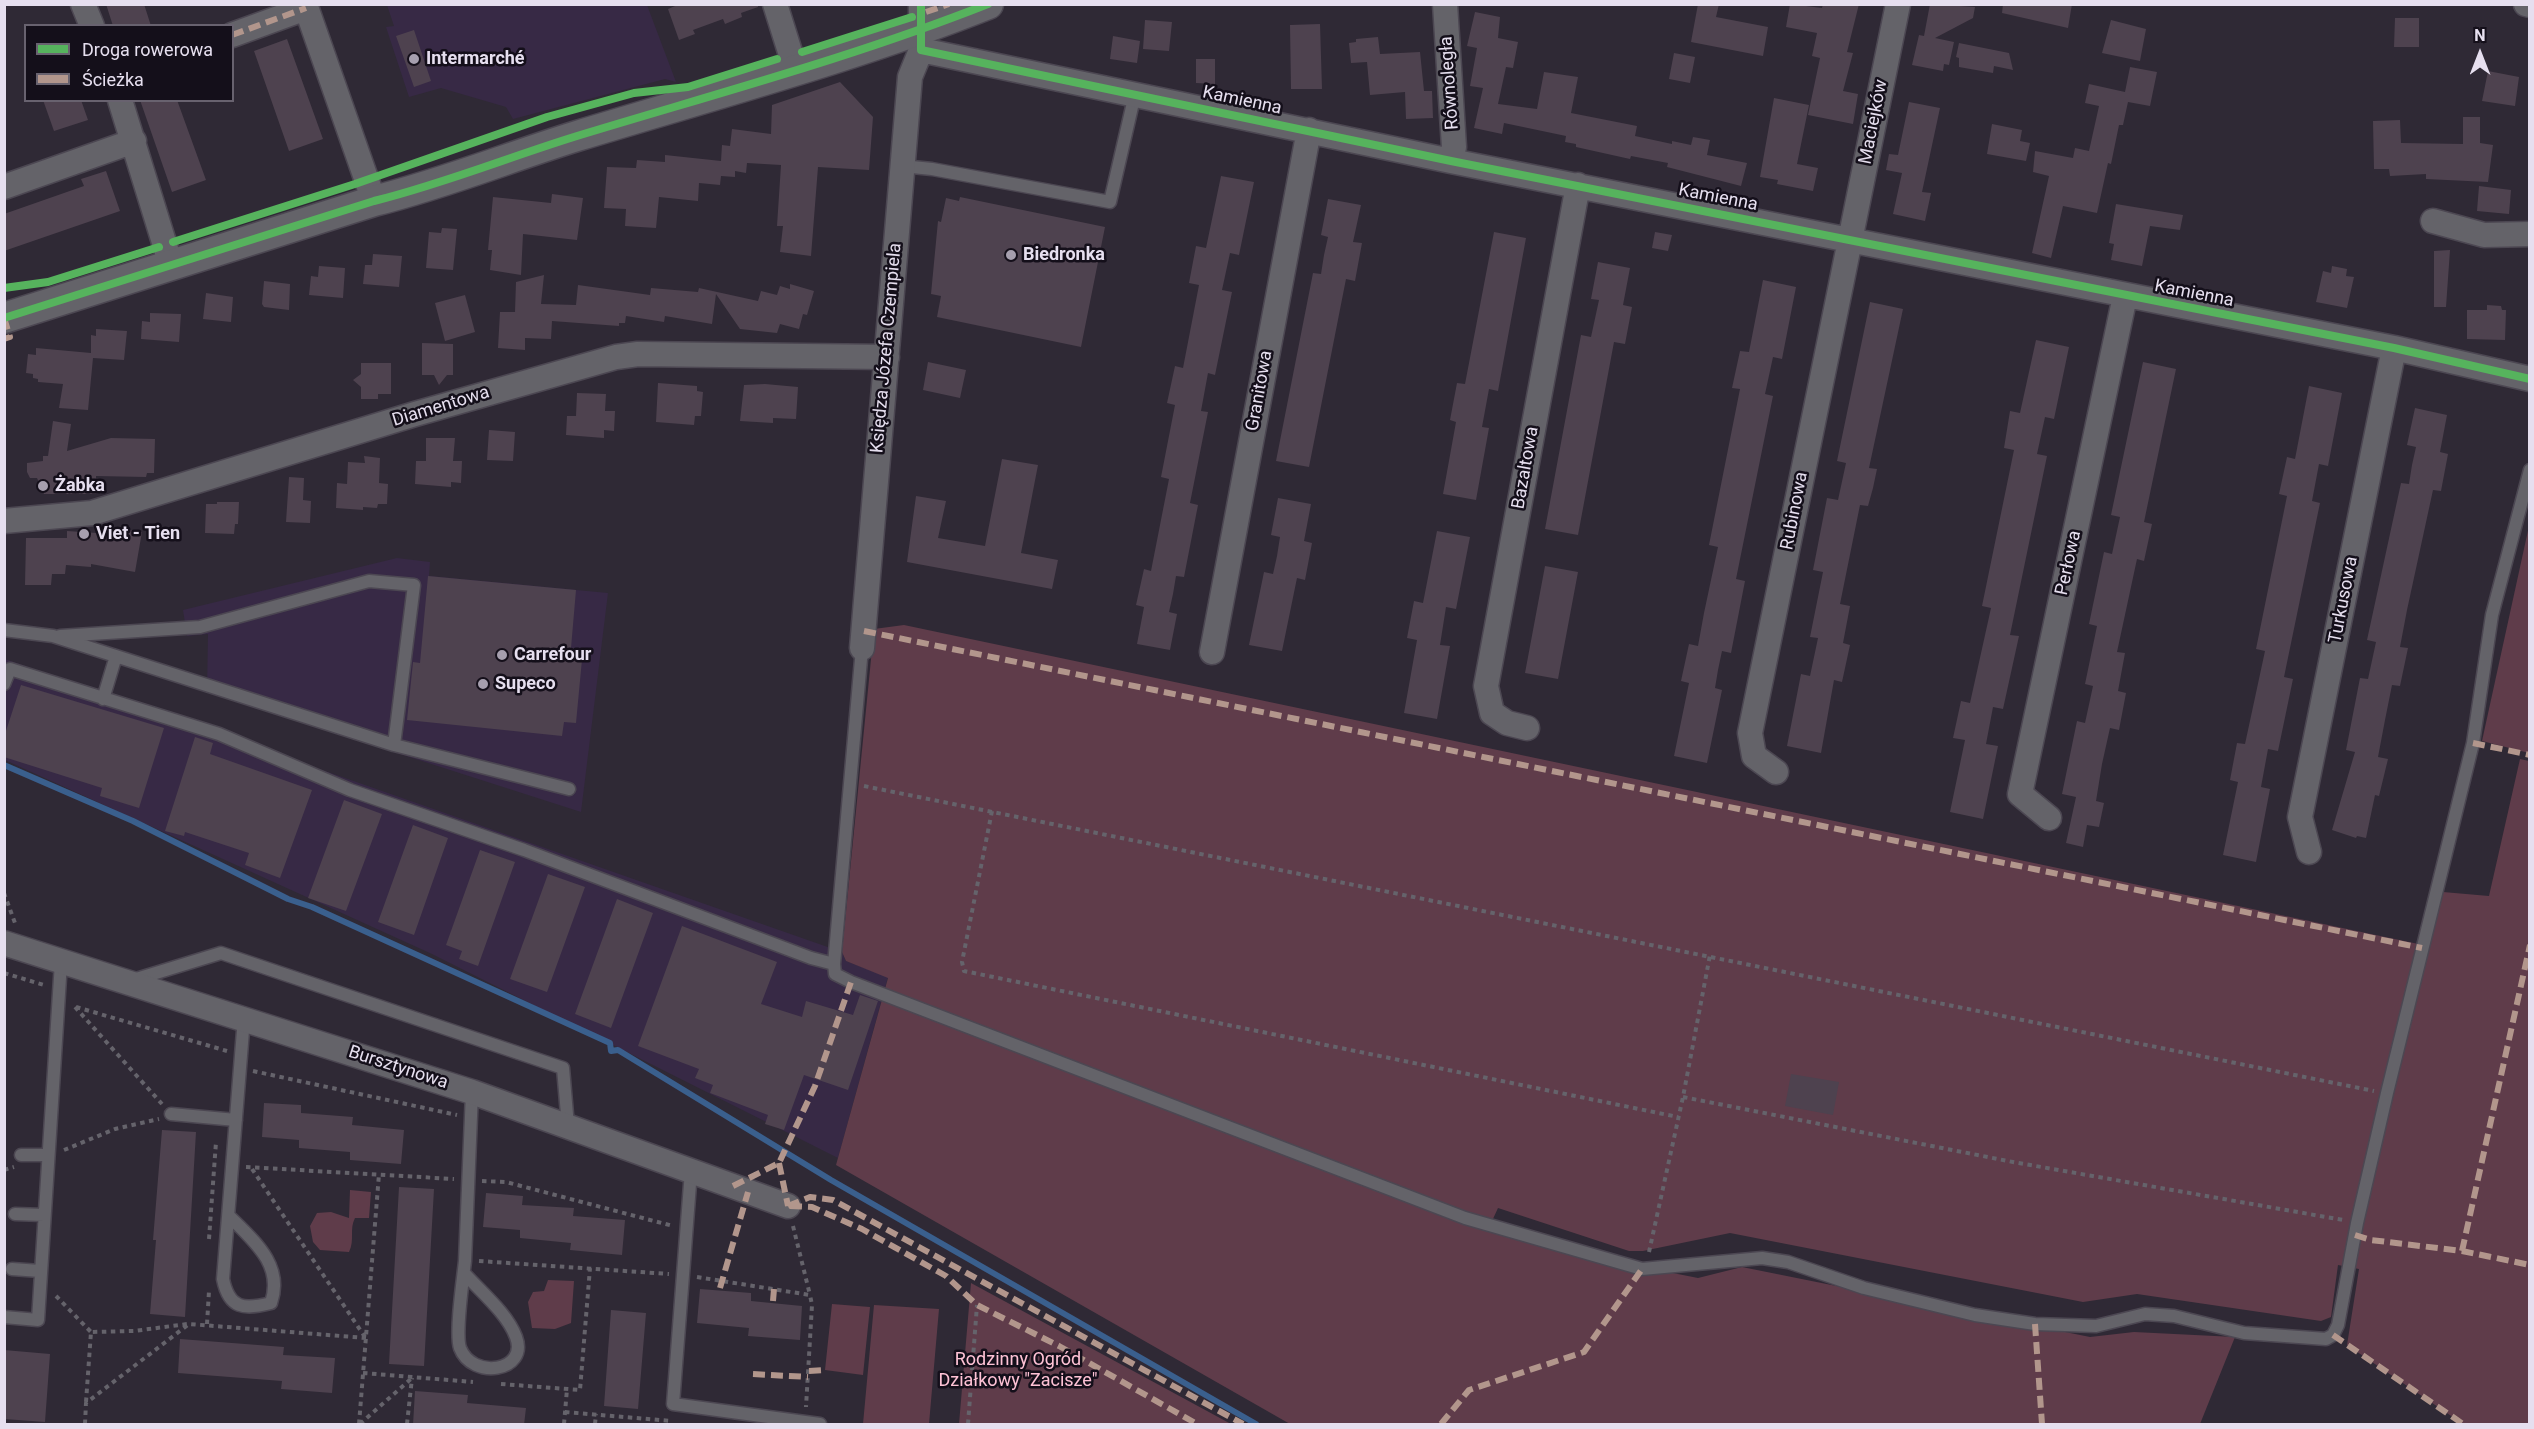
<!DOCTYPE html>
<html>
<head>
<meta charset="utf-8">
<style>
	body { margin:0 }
	#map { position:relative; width:2534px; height:1429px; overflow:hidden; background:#2f2935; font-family:Roboto,sans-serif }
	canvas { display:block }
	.frame { position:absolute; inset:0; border:6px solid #e6dfef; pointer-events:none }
	.legend { position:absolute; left:24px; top:24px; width:210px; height:78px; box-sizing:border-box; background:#140f1a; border:2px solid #68626f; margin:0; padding:8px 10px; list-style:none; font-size:18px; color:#e6dfef }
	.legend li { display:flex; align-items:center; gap:12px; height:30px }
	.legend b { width:30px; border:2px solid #68626f }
	.north { position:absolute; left:2450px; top:24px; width:60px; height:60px; -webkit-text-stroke:4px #140f1a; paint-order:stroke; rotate:0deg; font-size:16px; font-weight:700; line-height:24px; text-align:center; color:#e6dfef }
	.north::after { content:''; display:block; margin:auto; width:21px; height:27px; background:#e6dfef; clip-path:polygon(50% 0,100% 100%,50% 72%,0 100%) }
</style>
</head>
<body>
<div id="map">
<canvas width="2534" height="1429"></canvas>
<div class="frame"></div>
<ul class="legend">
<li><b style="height:8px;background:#56b35d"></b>Droga rowerowa</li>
<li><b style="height:8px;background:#b2968c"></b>Ścieżka</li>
</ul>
<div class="north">N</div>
</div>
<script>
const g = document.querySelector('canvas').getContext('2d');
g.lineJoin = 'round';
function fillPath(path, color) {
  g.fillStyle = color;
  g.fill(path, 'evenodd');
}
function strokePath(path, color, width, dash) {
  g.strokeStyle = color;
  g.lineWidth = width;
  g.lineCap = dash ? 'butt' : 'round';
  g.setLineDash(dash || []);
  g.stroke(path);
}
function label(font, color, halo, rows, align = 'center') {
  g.font = font + ' Roboto,sans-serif';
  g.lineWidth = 5;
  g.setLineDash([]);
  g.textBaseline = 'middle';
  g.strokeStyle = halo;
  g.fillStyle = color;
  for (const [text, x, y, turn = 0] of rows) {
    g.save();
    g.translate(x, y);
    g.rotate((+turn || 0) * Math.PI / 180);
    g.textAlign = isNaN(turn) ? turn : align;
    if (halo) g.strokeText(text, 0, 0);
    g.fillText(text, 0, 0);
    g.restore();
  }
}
const built = new Path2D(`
	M387,5h260l29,77 -11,-3 -152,40 -7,-12 -65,-19 -32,9 -23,-70 8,-1z
	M397,558l33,4 -1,14 179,17 -27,219 -374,-120 1,-58 -21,2 -4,-26z
	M5,659l837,293 4,9 42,16 -50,181 -406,-204 -427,-194z`);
const green = new Path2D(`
	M2529,526v227l-47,-12z
	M904,625l1524,321 15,-54 46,4 31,-137 9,2v663h-66l-116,-79 12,-76 -21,-4 -7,52 -10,4 -184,-27 -54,8 -353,-69 -87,18h-14l-131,-43 -6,13 110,38 96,19 44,-11 348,70 44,-5 101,5 -35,87h-910l-454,-259 52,-187 -42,-17 -4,-9 32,-323z
	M350,1190l21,2 -2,26h-14c-6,11 0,22 -6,34l-29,-2 -7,-8 -3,-16 7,-13 14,-1 18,6z
	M548,1280l26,1 -3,42 -16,6 -23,-1 -4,-26 5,-10 11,-1z
	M971,1283l260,141h-272z
	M832,1304l38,3 -7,68 -38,-5z
	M874,1305l65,4 -10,115h-66z`);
const stream = new Path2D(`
	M4,765l129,56 155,78 24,8 298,136 1,8 7,-1 213,130 425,244`);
const building = new Path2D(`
	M106,4h38l7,22h-38z
	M680,4h78v3l-17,6 1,4 -17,7 -2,-5 -30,11 2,4 -16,6 -11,-31z
	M1698,4h21l-3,13 52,10 -5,29 -72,-14z
	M1790,4l32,4 1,-4h36l-12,48 6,1 -10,38 15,3 -5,30 -45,-9 12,-57 -8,-2 5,-23 -31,-6z
	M1930,4l45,3 -2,11 -38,20 19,4 -5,23 -5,-1 -1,7 -31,-6 7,-30 5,1z
	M2003,4h69l-4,24 -66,-15z
	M1475,12l25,5 -2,21 20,4 -5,26 -7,-1 -8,37 39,5 7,-37 34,5 -7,36 66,13 -2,10 37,8v-3l19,4 2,-8 17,3 -3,15 40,8 -6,23 -74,-19 1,-4 -37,-7 -1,3 -54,-12v-3l-11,-2 1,-6 -62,-13 -2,11 -28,-6 9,-40 -13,-2 7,-38 -10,-2z
	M2395,18h24v29h-25z
	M1145,20l27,2 -3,29 -26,-2z
	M2111,20l35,9 -6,32 -38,-8z
	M1320,24l2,65h-31l-1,-64z
	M414,30l17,51 -17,6 -18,-51z
	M1113,36l27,5 -3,22 -27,-4z
	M1378,37l2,17 40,-2 4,39h8l1,27 -27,1 -1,-27 -35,3 -3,-33 -16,1 -2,-20 7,-1v-3z
	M287,39l36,100 -34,12 -35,-100z
	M1959,43l50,10 4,17 -19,-4 -1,7 -34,-6v-9l-3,-1z
	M1674,53l21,4 -5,26 -21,-4z
	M1196,59h19v25l-19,-1z
	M2130,67l27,5 -7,34 -22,-4 -5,23h-4l-8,39 -3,-1 -11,50 -34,-7 -12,52 -19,-5 17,-77 -16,-4 2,-21 38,7 2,-10 14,3 10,-45 -14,-3 4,-19 36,8z
	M2488,71l31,6 -4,29 -33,-5z
	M840,82l33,35 -4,53 -51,-3 -7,89 -31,-4 3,-26h-6l4,-61 -34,-2 -1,10 -11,-2v6l-14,-1 -1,9 -21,-2 -1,18 -39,-4 -3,31 -31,-2 1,-17 -22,-1 3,-41 29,1 1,-8 28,2v-7l56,6 1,-16 8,1 2,-17 39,5 1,-29z
	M1774,98l35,7 -12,59 21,4 -5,23 -36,-7 1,-4 -18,-3z
	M43,100h38l7,20 -34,11z
	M140,100h37l29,80 -34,12z
	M1909,102l31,6 -18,84 9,1 -6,28 -32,-7 9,-41 -16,-3 3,-16 9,1z
	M2463,117h17v26l13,2 -5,37 -62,-3v-5l-36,2 -1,-7h-15l-1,-48 27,-1 1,23 62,1z
	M1992,124l30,6 -2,11 10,2 -4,18 -39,-7z
	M106,171l14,40 -116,40v-37l80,-28 -3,-7z
	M1221,176l33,6 -15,73 -9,-2 -8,37 10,2 -17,83 -7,-2 -7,38 7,1 -18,91 8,2 -14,72 -8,-1 -3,18 -4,18 8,2 -7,36 -33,-6 7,-37 -8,-2 8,-36 7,2 18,-92 -8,-2 14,-72 -8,-2 8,-37 8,2 16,-83 -10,-2 7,-37 10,2z
	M2479,186l32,4 -2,24 -32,-3z
	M552,194l31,4 -6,42 -54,-6 -2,41 -31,-5 2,-20h-4l5,-53 58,6z
	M960,197l145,30 -24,120 -144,-30 4,-21 -10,-2 7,-73 3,1 5,-24 13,3z
	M1328,199l33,6 -8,37 9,1 -7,38 -9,-2 -37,188 -33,-6 37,-188 8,1 3,-19 4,-18 -7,-2z
	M2116,204l67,11 -3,15 -30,-4 -8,40 -31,-6 3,-16 -5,-1z
	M442,228l15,1 -4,41 -27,-2 3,-36 12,1z
	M1494,232l32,6 -28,153 -9,-2 -7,38 7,1 -13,72 -33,-6 13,-72 -6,-2 7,-37 8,1z
	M1655,232l17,3 -4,16 -16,-3z
	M2450,250l-4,57h-12v-56z
	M373,254l29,2 -3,31 -36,-3 2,-19h7z
	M1598,262l32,6 -7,37 9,2 -7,37 -11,-2 -36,193 -33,-6 36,-194 10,2 8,-37 -8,-1z
	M319,266l26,2 -2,30 -34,-3 2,-19 7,1z
	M2332,266l15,3 -1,7 8,1 -7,31 -31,-6 7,-31 8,2z
	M544,275l-3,29 35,1 2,-20 72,10 1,-7 47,4 1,-4 59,13 3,-10 16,4 3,-9 10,3v-5l24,7 -7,24 -4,-1 -4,15 -19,-5 -3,9 -37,-4 -24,-35 -4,30 -47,-8 -1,6 -38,-6 -1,7h-6v3l-67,-5 -1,18 -26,-1v12l-27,-2 2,-36h15l1,-30z
	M1763,280l33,7 -14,72 -9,-2 -8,37 8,2 -37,183 9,2 -14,72 -9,-2 -4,19 -3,18 7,2 -15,73 -33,-7 15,-73 -8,-2 8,-37 9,2 6,-33 14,-66 -9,-2 31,-156 -8,-1 8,-37 9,1z
	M264,281l26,3 -1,26 -25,-3 -2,-3z
	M206,293l27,4 -2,25 -28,-3z
	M465,295l10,37 -30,9 -10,-38z
	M1870,302l33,7 -34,159 8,1 -4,19 -5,18 -8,-1 -20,99 10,2 -7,37 7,2 -8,37 -8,-2 -13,73 -34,-7 14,-72 9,2 8,-38 -8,-1 13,-65 -10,-2 14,-72 11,2 8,-37 -9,-2z
	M2487,305l14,1 1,4h4l-1,30 -38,-1v-29h20z
	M150,313l31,1 -2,28 -38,-3 1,-18 8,1z
	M96,329l31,2 -3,29 -31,-2 -5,52 -29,-2 4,-24 -25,-2v-3l-5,-1v-4l-7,-1 2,-19 8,1v-7l55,5v-18l5,1z
	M2036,340l33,7 -15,72 -9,-2 -8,37 10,2 -37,179 9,1 -16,73 -10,-2 -7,37 12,2 -15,73 -33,-7 15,-72 -12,-2 8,-37 9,2 21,-95 -9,-2 32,-156 -10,-2 6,-37 10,2z
	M422,343l31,1v31h-6l-8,10 -5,-10h-12z
	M928,362l38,8 -6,28 -37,-8z
	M2143,362l33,7 -32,153 8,2 -8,37 -7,-2 -20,93 8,1 -7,38 8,2 -7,37 -9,-2 -8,36 -6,37 8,2 -5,24 -12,-2 -4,22 -17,-4 10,-46 -14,-3 15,-73 8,2 8,-37 -8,-2 12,-58 -8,-2 15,-72 8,2 8,-37 -9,-2z
	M361,363h30v31h-13v5h-17v-12l-8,-7 8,-6z
	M658,383l39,3v5l6,1 -2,24h-6l-1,9 -38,-3z
	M765,384l33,3 -2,32 -23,-1v5l-33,-2 4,-36z
	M2309,386l33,7 -14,73 -9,-2 -7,37 8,2 -36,174 9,2 -15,72 -10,-2 -7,38 9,2 -14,73 -33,-7 15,-73 -8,-2 7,-37 8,1 20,-93 -9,-2 31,-153 -8,-2 8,-37 8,2z
	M577,393l29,1 -1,17h10l-1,20 -10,-1v8l-38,-3 1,-19h9z
	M2415,408l32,7 -7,37 8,2 -7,37 -8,-1 -26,120 -7,37 8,1 -8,38 -8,-1 -7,35 -7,37 10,2 -9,37 -4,-1 -9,43 -9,-2 -1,2 -24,-8 23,-78 -9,-2 14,-72 8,1 8,-37 -9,-2 34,-157 8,1 3,-19 4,-18 -9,-2z
	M53,421l18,3 -4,27 44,-13 44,1 -1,34h-7l-1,4 -50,-1v18h-52l-7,-16h-7l-3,-6v-9l16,-2v-5h5z
	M489,430l26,2 -2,29 -26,-1z
	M426,438h29l-2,23h9l-1,22 -10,-1v5l-36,-3 1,-23h10z
	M364,456l16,2 -1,25 9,1 -1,20h-9l-1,4 -14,-1v3l-27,-2 1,-25 10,1 1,-22 17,1z
	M1002,459l36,6 -17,88 37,7 -6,29 -145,-27 9,-66 30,5 -8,37 47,8z
	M289,477l15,1 -1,22 8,1 -1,22 -24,-1z
	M1278,498l33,6 -7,37 8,2 -7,37 -8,-2 -15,73 -33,-6 15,-73 9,2 4,-18 3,-19 -9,-2z
	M217,502h22l-1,22h-3l-1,10 -29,-1 1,-29h11z
	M113,527l29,5 -7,40 -44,-8v3l-25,-2 -1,9h-13l-1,11h-26l1,-47h41v-7l45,3z
	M1437,531l33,6 -14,72 -10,-2 -6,38 10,1 -13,73 -33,-6 13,-73 -10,-2 7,-37 9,2z
	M1545,566l33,6 -20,107 -33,-6z
	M428,576l148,14 -5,58 12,1 -7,74 -12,-1 -2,14 -155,-16 6,-58 7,1z
	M21,685l143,43 -25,80 -39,-12 2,-8 -98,-31v-20z
	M195,737l18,6 -3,11 102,36 -32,88 -35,-13 4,-12 -64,-21 -1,4 -19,-5z
	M344,800l38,14 -36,97 -38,-13z
	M413,825l35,13 -34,97 -36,-13z
	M480,850l35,12 -37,104 -19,-7 3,-8 -16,-6z
	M548,874l37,13 -38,105 -37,-13z
	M617,899l36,14 -42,115 -36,-14z
	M682,926l95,36 -16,42 41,13 4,-16 47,14 7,-20 18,6 -30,89 -44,-15 -20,55 -19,-6 3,-9 -58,-22 3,-8 -18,-7 4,-9 -61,-23z
	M1791,1074l48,8 -6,33 -48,-9z
	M264,1103l37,2v8l52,4 -1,8 52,5 -3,34 -51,-4v-8l-51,-4v-8l-37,-3z
	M162,1130l34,2 -11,185 -35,-3 6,-74h-3z
	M399,1187l35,2 -10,177 -35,-2z
	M486,1193l37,3 -1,9 52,3 -1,8 52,4 -3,35 -52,-5 1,-7 -51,-5v-8l-37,-3z
	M700,1289l51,4v8l51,5 -2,34 -52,-4 1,-8 -52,-5z
	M611,1310l35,3 -8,96 -34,-3z
	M180,1339l104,8 -1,8 52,3 -3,35 -51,-4 1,-8 -104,-8z
	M4,1350l46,4 -5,68 -41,-3z
	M415,1391l53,4 -1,8 59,5 -2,17h-111z`);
const path = new Path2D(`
	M864,786l1510,305
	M992,811l-30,151 2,9 714,146
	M4,893l11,30
	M4,973l40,12
	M75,1007l87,97
	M76,1007l151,44
	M253,1071l204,44
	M1683,1097l330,65 330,58
	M64,1150l51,-21 44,-10
	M246,1167l208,12
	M252,1169l113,168
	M4,1170l10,-3
	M482,1181l24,1 167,44
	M793,1226l17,69
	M209,1239l7,-97
	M1649,1252l34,-155 27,-142
	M479,1261l190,13
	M697,1277l113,18 2,10 -6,102
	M56,1296l35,36
	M207,1324l2,-33
	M363,1373l110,9
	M501,1384l79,6 10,-122
	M86,1402l5,-70 43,-1 53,-7
	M565,1412l107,9
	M85,1424l1,-21 103,-79 177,14
	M359,1424l20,-250
	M360,1424l53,-47
	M407,1424l5,-46
	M564,1424l3,-35
	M595,1424l1,-10
	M968,1424l9,-119`);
const service = new Path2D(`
	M902,166l30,3 178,33 25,-108
	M4,630l49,6 341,109 175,44
	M60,636l140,-9 169,-46 45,4 -20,160
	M4,684l6,-15 209,65 131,56 174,60 287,108 23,6 28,-316
	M103,699l13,-43
	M834,964l1,10 16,8 614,236 177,51 120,-11 26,4 76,26 111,27 60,9 61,2 49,-12 29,2 70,17 82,6 7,-4 5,-10 19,-102 30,-130 86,-350 19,-128 38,-145
	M133,980l88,-27 342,115 5,58
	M171,1114l65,6
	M21,1155h27
	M691,1171l-18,233 147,20
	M15,1214l29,1
	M229,1216c25,25 55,49 42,87 -27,7 -42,6 -48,-24l21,-261
	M12,1269l28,2
	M464,1273c17,19 43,40 52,64 13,35 -44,43 -56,11 -5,-15 3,-69 5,-87l7,-169
	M4,1317l34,3 23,-358`);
const minor = new Path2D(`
	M83,4l9,22
	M305,4l69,197
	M775,4l21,67
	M921,4v46l530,111 943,187 136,31
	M1445,4l9,143 -3,14
	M2526,4l4,1
	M232,35l74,-27
	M120,100l51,165
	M4,187l130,-46
	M2433,221l51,14 46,-1
	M4,521l88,-8 323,-99 201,-57 22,-3 249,3
	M862,648l48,-571 11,-27
	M1212,652l97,-522
	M1527,728l-20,-5 -15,-10 -6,-27 92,-501
	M1776,772l-22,-16 -4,-23 148,-729
	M2049,818l-29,-24 105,-498
	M2309,852l-9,-35 94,-469
	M4,943l468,149 316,114`);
const tertiary = new Path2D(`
	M4,318l370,-117c69,-17 135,-44 203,-65 138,-42 277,-79 411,-132`);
const quiet = new Path2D(`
	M926,12l23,-8
	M232,35l74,-27
	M4,318l6,19 -6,2
	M864,631l1558,317
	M2473,743l57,12
	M779,1163l9,43
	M733,1186l46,-23 36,-77 36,-104
	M788,1206l22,-9 23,3 410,224
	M790,1206l22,1 50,22 84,47 31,29 82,41 138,78
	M2355,1235l16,5 91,11 68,14
	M2462,1251l68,-306
	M720,1288l28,-96
	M773,1301l1,-12
	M2035,1324l7,100
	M2333,1335l130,89
	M809,1371l16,-1
	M753,1374l55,3
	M1441,1424l28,-34 115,-38 58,-83`);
const cycleway = new Path2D(`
	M921,4v46l530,111 943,187 136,31
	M802,52l110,-35
	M173,242l182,-58 192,-67 87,-24 54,-6 89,-28
	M4,288l44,-6 111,-35
	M4,318l370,-117c69,-17 135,-44 203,-65 138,-42 277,-79 411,-132`);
const markers = [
	[414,59,6,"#a69fae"],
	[1011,255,6,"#a69fae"],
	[43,486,6,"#a69fae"],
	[84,534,6,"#a69fae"],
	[502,655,6,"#a69fae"],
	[483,684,6,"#a69fae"]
];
const poiNames = [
	["Intermarché",426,59],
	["Biedronka",1023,255],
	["Żabka",55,486],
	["Viet - Tien",96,534],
	["Carrefour",514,655],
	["Supeco",495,684]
];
const streetNames = [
	["Równoległa",1450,83,-94],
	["Kamienna",1242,101,12],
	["Maciejków",1874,122,-79],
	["Kamienna",1718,198,11],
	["Kamienna",2194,294,11],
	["Księdza Józefa Czempiela",887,348,-85],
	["Granitowa",1260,391,-80],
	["Diamentowa",441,407,-17],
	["Bazaltowa",1526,468,-80],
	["Rubinowa",1795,511,-79],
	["Perłowa",2069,563,-78],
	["Turkusowa",2344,600,-79],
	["Bursztynowa",398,1068,18]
];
const parkNames = [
	["Rodzinny Ogród",1018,1360],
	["Działkowy \"Zacisze\"",1018,1381]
];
fillPath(built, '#372945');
fillPath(green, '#5f3c4a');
strokePath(stream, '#3a5f8d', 6);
fillPath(building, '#4e424f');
strokePath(service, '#4c4752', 15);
strokePath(minor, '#4c4752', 27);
strokePath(tertiary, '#4c4752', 33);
strokePath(path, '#65636b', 4, [4.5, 4.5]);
strokePath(service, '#646369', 12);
strokePath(minor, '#646369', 24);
strokePath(tertiary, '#646369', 30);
strokePath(quiet, '#b2968c', 6, [12, 6]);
strokePath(cycleway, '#56b35d', 8);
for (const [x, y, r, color] of markers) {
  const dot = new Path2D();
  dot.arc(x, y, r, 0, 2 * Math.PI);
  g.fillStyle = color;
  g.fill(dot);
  strokePath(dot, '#140f1a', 2);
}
label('bold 18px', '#e6dfef', '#140f1a', poiNames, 'left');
label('18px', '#e6dfef', '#140f1a', streetNames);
label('18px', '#fec2d5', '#140f1a', parkNames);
</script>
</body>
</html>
